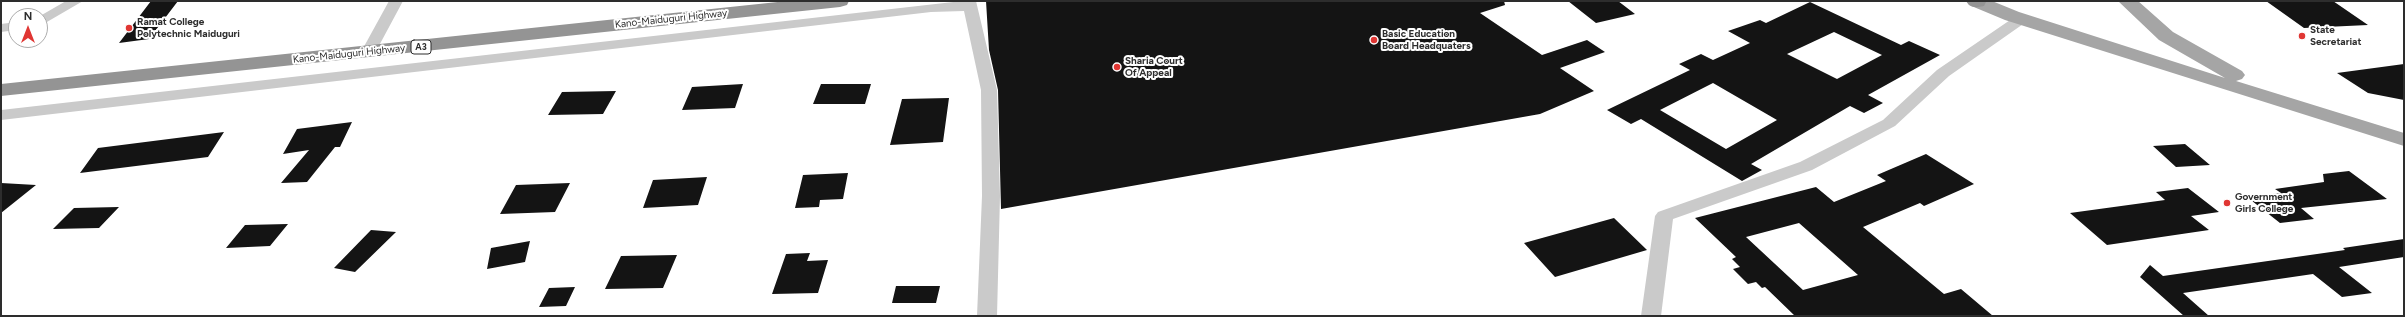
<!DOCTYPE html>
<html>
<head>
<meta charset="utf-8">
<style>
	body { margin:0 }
	#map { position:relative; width:2405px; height:317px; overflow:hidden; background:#fff; font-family:Figtree,sans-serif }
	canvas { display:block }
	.frame { position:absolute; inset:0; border:2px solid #2d2d2d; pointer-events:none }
	.north { position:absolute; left:8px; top:8px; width:40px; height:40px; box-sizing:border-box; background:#fff; border:1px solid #ababab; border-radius:50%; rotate:0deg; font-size:11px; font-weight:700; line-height:16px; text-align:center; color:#2d2d2d }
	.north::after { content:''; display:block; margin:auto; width:14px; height:18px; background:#e03633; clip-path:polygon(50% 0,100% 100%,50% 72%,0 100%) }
</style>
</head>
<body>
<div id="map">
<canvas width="2405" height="317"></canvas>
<div class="frame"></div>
<div class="north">N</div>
</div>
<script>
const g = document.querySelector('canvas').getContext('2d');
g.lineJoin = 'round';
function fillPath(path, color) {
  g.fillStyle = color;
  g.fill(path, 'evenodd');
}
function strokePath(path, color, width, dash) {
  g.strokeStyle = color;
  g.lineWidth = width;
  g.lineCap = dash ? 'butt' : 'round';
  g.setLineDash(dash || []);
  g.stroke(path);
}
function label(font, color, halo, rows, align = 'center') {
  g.font = font + ' Figtree,sans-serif';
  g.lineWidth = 4;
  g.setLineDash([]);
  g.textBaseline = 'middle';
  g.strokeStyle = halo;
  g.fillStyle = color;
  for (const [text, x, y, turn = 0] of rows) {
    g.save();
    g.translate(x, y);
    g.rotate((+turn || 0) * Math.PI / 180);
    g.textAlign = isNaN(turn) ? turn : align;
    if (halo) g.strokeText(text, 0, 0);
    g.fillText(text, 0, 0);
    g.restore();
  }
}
const building = new Path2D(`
	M151,1h27l-29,38 -30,4z
	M986,1h518l1,4 -25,8 62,42 45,-15 18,12 -45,16 34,23 -54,23 -539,95 -3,-119 -9,-40z
	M1568,1h50l17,13 -39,9z
	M2266,1h67l35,24 -64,3z
	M1810,2l91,43 8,-4 31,14 -72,40 15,8 -19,10 -14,-7 -99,58 11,6 -20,11 -101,-62 -10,5 -24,-14 83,-40 -11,-6 22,-10 12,6 37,-17 -22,-12 32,-11 6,3zM1834,32l48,23 -45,24 -50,-25zM1713,83l64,37 -51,29 -66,-39z
	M2404,64v36l-36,-7 -31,-20z
	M743,84l-8,24 -53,2 10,-23z
	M821,84h50l-6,20h-52z
	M616,91l-13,23 -55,1 14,-23z
	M949,98l-6,44 -53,3 12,-46z
	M352,122l-12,25h-5l-28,35 -26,1 28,-33 -26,4 14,-25z
	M224,132l-16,25 -128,16 18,-25z
	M2185,144l25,21 -34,2 -23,-21z
	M1926,154l48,30 -50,22 -4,-3 -57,24 81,67 17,-5 32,27h-198l-30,-29 -3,1 -6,-6 -8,2 -15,-15 7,-2 -8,-8 4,-2 -41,-39 121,-31 18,15 52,-21 -9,-6zM1799,223l59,52 -55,15 -57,-53z
	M2349,171l38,28 -86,9 13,11 -34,4 -33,-26 34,-4 -6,-4 49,-7 -1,-8z
	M848,173l-5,26 -23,1 -1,7 -24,1 8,-33z
	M707,177l-9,28 -55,3 10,-28z
	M1,183l35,2 -35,28z
	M570,183l-15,29 -55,2 16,-29z
	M2188,188l31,24 -28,4 18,14 -102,15 -37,-32 95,-13 -9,-8z
	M119,207l-20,21 -46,1 21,-21z
	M1614,218l33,32 -92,27 -31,-34z
	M288,224l-18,22 -44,2 19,-23z
	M371,230l25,2 -41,40 -21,-4z
	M2404,239v18l-65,10 33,26 -30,4 -29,-23 -130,19 26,23h-25l-44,-39 10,-12 13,11 182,-26 -2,-2z
	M530,241l-5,21 -38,7 4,-21z
	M810,253l-3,8 21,-1 -10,33 -46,1 14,-40z
	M677,255l-14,33 -58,1 16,-33z
	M896,286h44l-4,17h-44z
	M575,287l-9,19 -27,1 10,-19z`);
const street = new Path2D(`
	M66,1h17l-43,25v-10z
	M389,1h14l-29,54h-10l-3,-3z
	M962,1h14l21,89 3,106 -3,120h-20l5,-120 -1,-106 -17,-79 -33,1 -930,108v-10z
	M2021,15l5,1 2,3 -2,3 -77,54 -54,50 -83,44 -139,49 -12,97h-20l14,-100 3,-4 142,-50 83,-42 54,-50 79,-54z
	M16,22v8l-15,2v-8z`);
const primary = new Path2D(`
	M1967,1h25l27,11 206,66 -66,-38 -41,-39h20l35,31 69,39 3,4 -3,4 -6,2 168,52v13l-399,-126 -36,-15z`);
const highway = new Path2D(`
	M787,1h62l-2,4 -7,2 -839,89v-12z
	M1966,1h20v1l-2,4c-8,2 -14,2 -18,-5z`);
const markers = [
	[129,28,4,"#e03633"],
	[2302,36,4,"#e03633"],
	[1374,40,4,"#e03633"],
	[1117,67,4,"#e03633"],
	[2227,203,4,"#e03633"]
];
const shields = [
	[421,47,20]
];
const shieldNames = [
	["A3",421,47]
];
const streetNames = [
	["Kano-Maiduguri Highway",671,19,-6],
	["Kano-Maiduguri Highway",349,54,-6]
];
const poiNames = [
	["Ramat College",137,22],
	["Polytechnic Maiduguri",137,34],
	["State",2310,30],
	["Secretariat",2310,42],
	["Basic Education",1382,34],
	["Board Headquaters",1382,46],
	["Sharia Court",1125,61],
	["Of Appeal",1125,73],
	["Government",2235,197],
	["Girls College",2235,209]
];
fillPath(building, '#141414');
fillPath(street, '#cacaca');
fillPath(primary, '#a5a5a5');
fillPath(highway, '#949494');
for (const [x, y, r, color] of markers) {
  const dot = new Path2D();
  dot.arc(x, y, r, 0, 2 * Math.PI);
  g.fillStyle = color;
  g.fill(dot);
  strokePath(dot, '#fff', 1.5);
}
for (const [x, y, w] of shields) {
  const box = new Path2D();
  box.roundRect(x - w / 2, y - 7, w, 14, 3);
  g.fillStyle = '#fff';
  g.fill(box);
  strokePath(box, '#2d2d2d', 1);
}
label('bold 9px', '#2d2d2d', null, shieldNames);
label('10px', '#2d2d2d', '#fff', streetNames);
label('bold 10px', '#2d2d2d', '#fff', poiNames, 'left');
</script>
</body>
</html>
